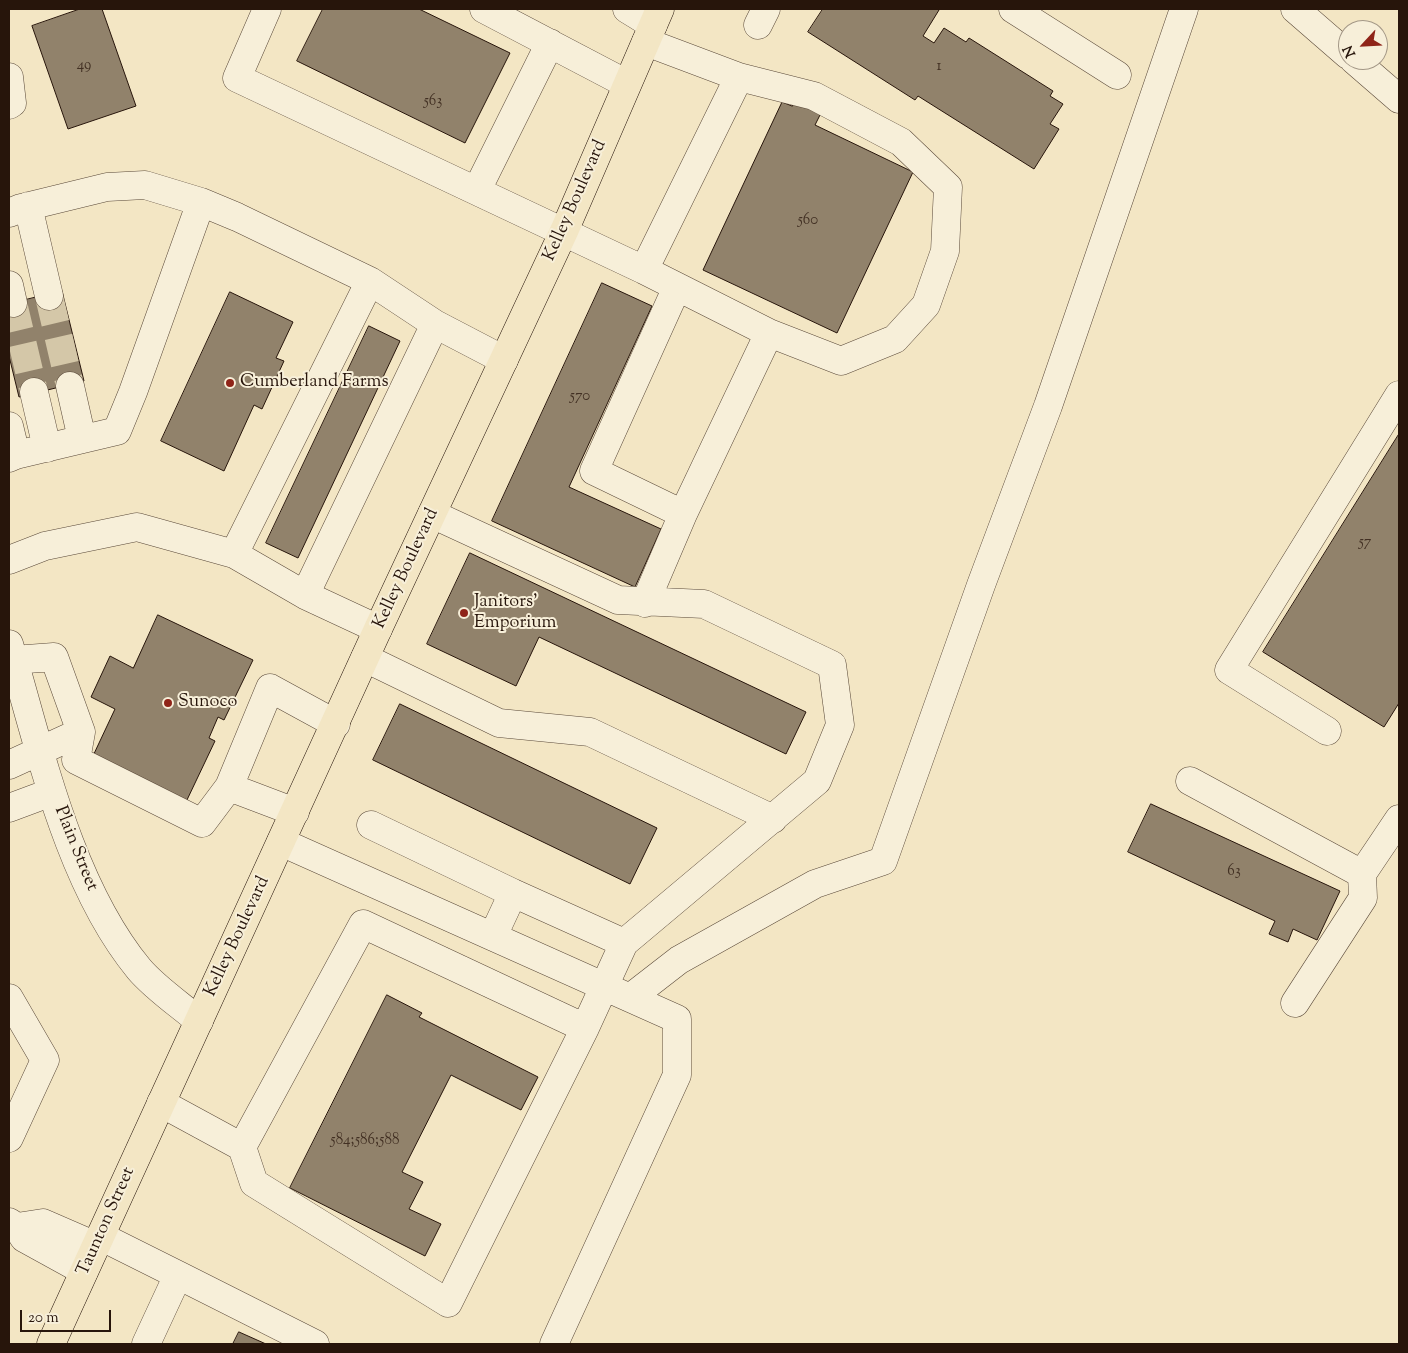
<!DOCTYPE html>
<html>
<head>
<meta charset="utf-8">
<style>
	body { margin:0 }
	#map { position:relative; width:1408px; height:1353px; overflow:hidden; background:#f3e6c4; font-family:"Sorts Mill Goudy",serif }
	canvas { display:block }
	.frame { position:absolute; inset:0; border:10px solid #27150b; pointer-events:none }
	.north { position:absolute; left:1338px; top:20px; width:50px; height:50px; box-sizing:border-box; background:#f7efd9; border:1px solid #a49887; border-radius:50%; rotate:245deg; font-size:14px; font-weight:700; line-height:20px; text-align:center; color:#27150b }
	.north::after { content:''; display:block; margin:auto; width:18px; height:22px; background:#8f2418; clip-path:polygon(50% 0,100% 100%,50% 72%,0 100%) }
	.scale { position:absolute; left:20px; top:1310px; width:91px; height:22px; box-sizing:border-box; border:2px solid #27150b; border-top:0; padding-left:6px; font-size:15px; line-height:18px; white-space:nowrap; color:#27150b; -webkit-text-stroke:4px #f7efd9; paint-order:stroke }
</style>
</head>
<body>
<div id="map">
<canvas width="1408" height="1353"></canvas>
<div class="frame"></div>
<div class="north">N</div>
<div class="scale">20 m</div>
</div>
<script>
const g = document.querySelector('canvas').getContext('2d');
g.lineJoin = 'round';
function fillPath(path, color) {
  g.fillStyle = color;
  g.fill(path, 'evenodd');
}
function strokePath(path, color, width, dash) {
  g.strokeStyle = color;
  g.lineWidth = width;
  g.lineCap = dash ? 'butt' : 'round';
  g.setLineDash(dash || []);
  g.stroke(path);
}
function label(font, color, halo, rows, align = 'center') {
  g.font = font + ' "Sorts Mill Goudy",serif';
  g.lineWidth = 4;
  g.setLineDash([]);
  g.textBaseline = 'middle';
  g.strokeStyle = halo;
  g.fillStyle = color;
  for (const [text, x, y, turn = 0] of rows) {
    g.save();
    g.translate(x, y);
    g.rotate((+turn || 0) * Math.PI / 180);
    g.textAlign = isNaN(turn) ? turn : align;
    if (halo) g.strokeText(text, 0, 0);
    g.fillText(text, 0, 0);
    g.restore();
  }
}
const building = new Path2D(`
	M80,9h22l34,97 -68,23 -36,-103z
	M323,9h96l91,44 -45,90 -168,-82z
	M823,9h114l2,1 -16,26 11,7 10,-15 22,14 3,-4 84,53 -3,5 13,8 -13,20 9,5 -25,40 -116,-73 -3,4 -107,-68z
	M795,99l27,12 -7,14 98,47 -76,161 -134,-63 79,-168 10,4z
	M602,283l50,23 -83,181 92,42 -26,58 -143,-66z
	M62,291l22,90 -65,16 -10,-41v-52z
	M230,292l63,30 -17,36 8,3 -22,48 -8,-4 -30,66 -63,-30z
	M369,326l31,15 -102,217 -32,-15z
	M1399,434v269l-15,24 -121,-75z
	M470,553l336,159 -20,42 -247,-117 -23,49 -89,-42z
	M158,615l95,45 -29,60 -6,-3 -9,21 6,3 -29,61 -94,-44 23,-49 -24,-12 19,-41 23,12z
	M400,704l257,124 -27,56 -257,-124z
	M1151,804l189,87 -23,49 -24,-11 -5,13 -19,-8 6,-13 -147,-69z
	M387,995l35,18 -3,4 119,60 -17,33 -70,-35 -49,97 21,10 -14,27 32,15 -16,32 -135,-68z
	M239,1332l27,12h-33z`);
const minorTunnel = new Path2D(`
	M49,296l21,90
	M13,303l21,89`);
const minor = new Path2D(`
	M267,9l-30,69 407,192 95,-193 -93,-35
	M484,9l143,75
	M627,9l26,16
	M1013,9l104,66
	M1295,9l53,46
	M758,25l8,-16
	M1354,60l45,39
	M9,77l3,26 -3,2
	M739,77l75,19 87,46 47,45 -3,64 -19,54 -31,34 -54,22 -72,-28
	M477,190l73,-147
	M28,206l21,90
	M9,213l12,-5 86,-21 38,-2 56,17 36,15 133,64
	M644,270l125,63 -86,181 -89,-43 83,-184
	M9,285l4,18
	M70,386l12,53
	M34,392l13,56
	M9,426l7,29 -7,3
	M16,455l101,-24 16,-39 68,-190
	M234,554l136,-273 65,43 69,36
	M9,560l36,-14 92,-19 97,27 71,41 73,34
	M305,595l130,-271
	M645,603l38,-89
	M9,644c31,104 59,239 130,325 16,19 40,35 60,52
	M365,658l134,65 91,9 183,87
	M1327,731l-98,-61 170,-275
	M81,732l-5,28 126,63 27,-36 66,25
	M9,765l72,-33 -27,-75 -41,3
	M1190,781l172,93
	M229,787l41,-99 66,36
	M9,808l43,-16
	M371,825l142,68 111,50 193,-162 23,-56 -8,-60 -128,-61 -86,-4 -186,-86
	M281,842l396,177v56l-123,269
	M493,936l20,-43
	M9,998l36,62 -36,78
	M630,998l49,-38 136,-76 68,-23 98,-276 67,-179 136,-397
	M1295,1003l68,-105 -1,-24 37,-55
	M585,1028l39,-85
	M161,1103l81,44 121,-223 222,104 -137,275 -194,-120 -12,-36
	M9,1222l8,5 7,11 60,33
	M17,1227l26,-4 53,23
	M100,1236l78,39 -32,69
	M178,1275l137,69`);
const major = new Path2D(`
	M51,1344l327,-715 187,-400 95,-220`);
const markers = [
	[230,383,5,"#8f2418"],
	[464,613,5,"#8f2418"],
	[168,703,5,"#8f2418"]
];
const numberNames = [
	["49",84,66],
	["1",939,67],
	["563",433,102],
	["560",808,221],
	["570",580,397],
	["57",1365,543],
	["63",1234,872],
	["584;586;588",365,1141]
];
const streetNames = [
	["Kelley Boulevard",576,201,-66],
	["Kelley Boulevard",407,569,-65],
	["Plain Street",75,849,68],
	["Kelley Boulevard",238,937,-65],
	["Taunton Street",107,1222,-66]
];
const poiNames = [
	["Cumberland Farms",240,383],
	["Janitors'",474,603],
	["Emporium",474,624],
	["Sunoco",178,703]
];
fillPath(building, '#91826b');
strokePath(building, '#27150b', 1);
strokePath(minorTunnel, '#d4c7a8', 28, [28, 14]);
strokePath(minor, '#5a4939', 29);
strokePath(major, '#27150b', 29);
strokePath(minor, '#f7efd9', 28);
strokePath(major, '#f3e6c4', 28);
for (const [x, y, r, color] of markers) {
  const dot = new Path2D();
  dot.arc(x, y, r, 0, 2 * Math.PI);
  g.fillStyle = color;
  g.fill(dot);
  strokePath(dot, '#f7efd9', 2);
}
label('15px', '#423023', null, numberNames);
label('18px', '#27150b', '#f7efd9', streetNames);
label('18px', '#27150b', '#f7efd9', poiNames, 'left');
</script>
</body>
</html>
